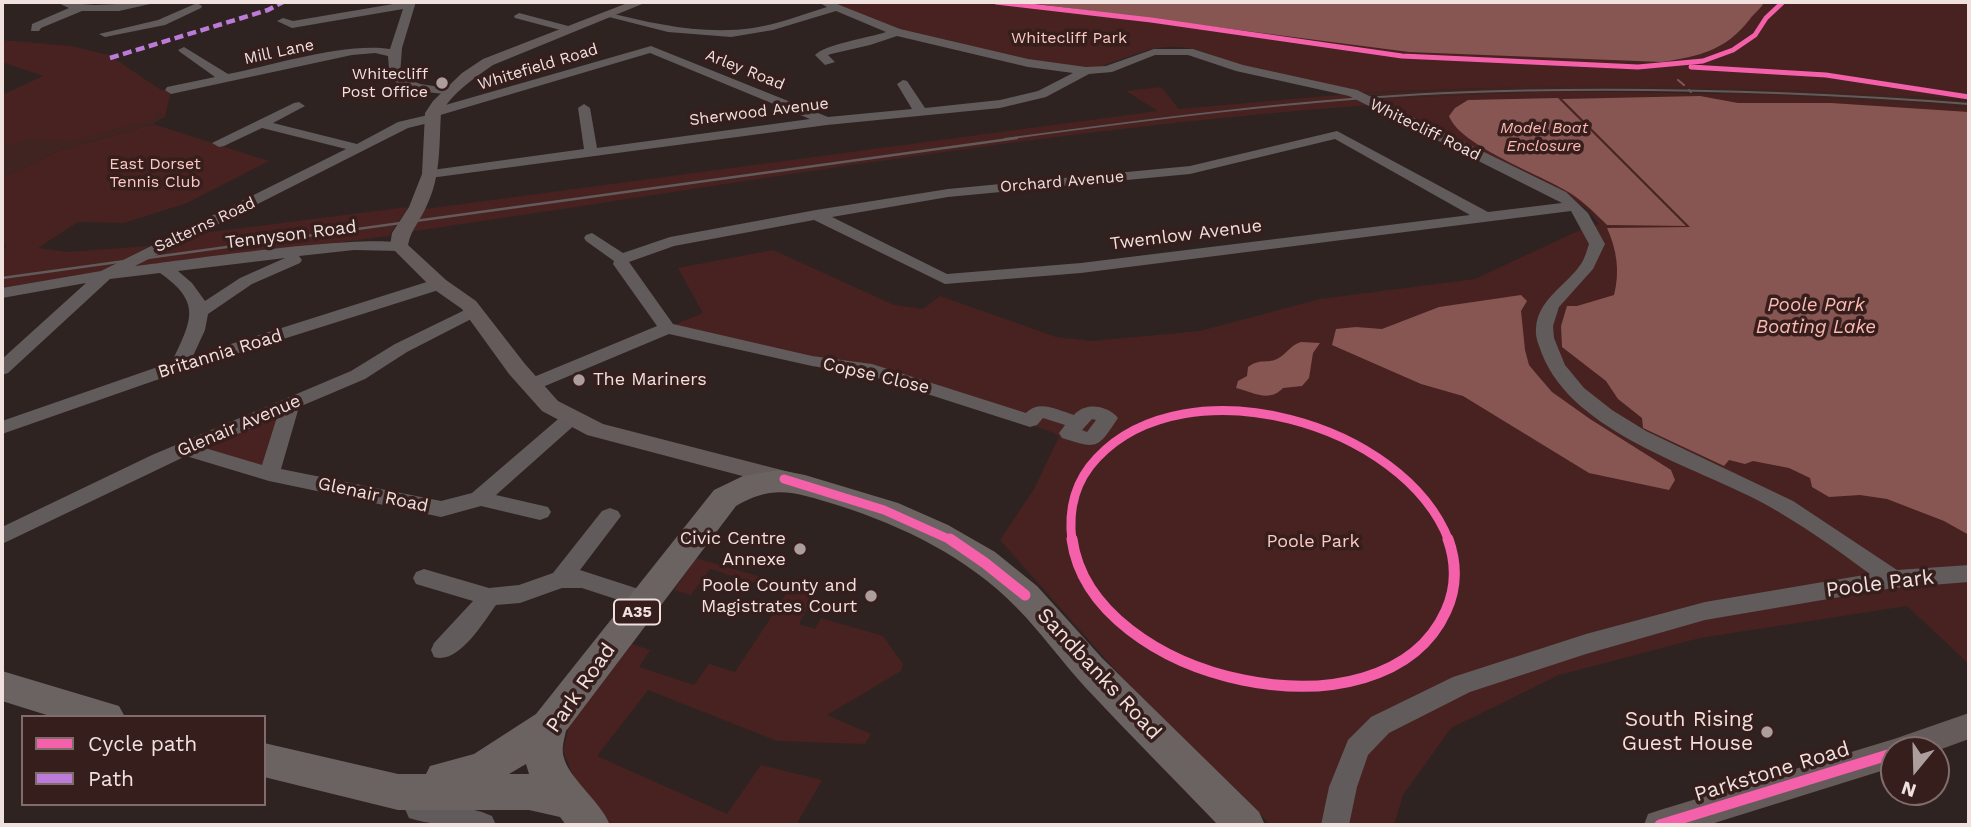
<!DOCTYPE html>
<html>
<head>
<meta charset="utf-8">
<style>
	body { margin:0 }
	#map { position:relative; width:1971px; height:827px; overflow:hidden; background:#2f2322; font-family:"Work Sans",sans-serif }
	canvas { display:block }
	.frame { position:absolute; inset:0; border:4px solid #f0e0de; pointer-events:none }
	.legend { position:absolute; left:21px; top:715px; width:245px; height:91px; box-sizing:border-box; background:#351e1c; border:2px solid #806c6a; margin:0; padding:9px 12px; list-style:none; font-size:21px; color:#f0e0de }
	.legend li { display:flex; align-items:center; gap:14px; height:35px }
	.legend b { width:35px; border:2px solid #806c6a }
	.north { position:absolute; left:1880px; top:736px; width:70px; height:70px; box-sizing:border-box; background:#351e1c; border:2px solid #806c6a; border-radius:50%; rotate:199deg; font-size:19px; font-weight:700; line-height:28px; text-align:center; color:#f0e0de }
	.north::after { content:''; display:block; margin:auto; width:24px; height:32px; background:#ac9e9c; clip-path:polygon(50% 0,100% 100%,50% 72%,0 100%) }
</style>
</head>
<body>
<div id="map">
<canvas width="1971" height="827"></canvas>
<div class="frame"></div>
<ul class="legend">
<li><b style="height:9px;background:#f560ab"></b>Cycle path</li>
<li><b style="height:9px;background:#bd7bd9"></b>Path</li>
</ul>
<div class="north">N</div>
</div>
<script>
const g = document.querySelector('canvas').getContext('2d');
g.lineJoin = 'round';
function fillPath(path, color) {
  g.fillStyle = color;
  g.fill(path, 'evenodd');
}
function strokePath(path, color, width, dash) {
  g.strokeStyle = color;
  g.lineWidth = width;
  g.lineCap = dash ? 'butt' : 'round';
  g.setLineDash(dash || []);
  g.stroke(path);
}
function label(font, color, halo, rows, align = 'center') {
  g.font = font + ' "Work Sans",sans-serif';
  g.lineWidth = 7;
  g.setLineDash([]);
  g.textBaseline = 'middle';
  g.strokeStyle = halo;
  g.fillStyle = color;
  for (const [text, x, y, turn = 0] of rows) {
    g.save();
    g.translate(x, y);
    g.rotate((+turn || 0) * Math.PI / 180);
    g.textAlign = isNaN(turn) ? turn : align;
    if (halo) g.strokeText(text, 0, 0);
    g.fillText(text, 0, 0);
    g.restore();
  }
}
const built = new Path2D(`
	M110,74l55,43 -12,7 -95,27 -56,27v-64z
	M1568,85l172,2 126,6 103,8v6l-278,-15 -131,-1 -190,8 -11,-6z`);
const green = new Path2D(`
	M823,2h1146v98c-204,-14 -406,-18 -610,-7 -38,-14 -75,-15 -114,-26 -27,-8 -48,-22 -78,-20 -30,2 -57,20 -87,24l-184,-39z
	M2,40l69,6 38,9 52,35h10l-6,27 -7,-5 -2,6 -87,24 -41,-4 -12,6 -14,-1v-48l41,-19 -41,-14z
	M1161,87l18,22 170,-15 20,11c-322,24 -641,80 -960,127l16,-23 733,-98 -32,-20z
	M1560,91l223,4 186,12v557l-62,-58 -207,32 -141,37 -108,53 -48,67 -9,30h-123l-115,-109 -156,-176 34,-51 25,-52 -5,-4 -133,-49 -254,-56 36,-15 -25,-45 95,-18 121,55 29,4 17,-13 116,41 36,4 108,-10 120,-32 155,-20 107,-50 17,-5 -11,-14 -21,-15 -197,-96z
	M153,124l116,37 -82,42 -63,20 -46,-1 -40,26 30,4 82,-6 -59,31 -89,16v-42l5,-5 -5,-1v-67l56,-27z
	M408,207l-19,29 -255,32v-4l61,-30z
	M290,405l-21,69 -84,-25z
	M696,558l119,35 -16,31 16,5 6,-11 62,18 20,28 -2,7 -74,44 44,19 -6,10 -88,-3 -129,-51 -51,66 130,58 34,-49 61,15 -26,45h-184l-33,-36 -16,-38 6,-25 63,-82 18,6 -11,17 55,18 15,-21 26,8 52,-79 -77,-24 -19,26 -17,-5z`);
const water = new Path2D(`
	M1022,2h742c-3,7 -9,10 -14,17 -25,32 -50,37 -88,43l-253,-10z
	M1700,96l38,7h93l138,9v423l-25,-14 -57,-22 -27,-4 -31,2 -17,-10 -2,-9 -21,-10 -36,-7 -8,3 -16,-4 -5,6 -81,-38 -1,-10 -24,-19 -12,-18 -44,-34 -1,-21 6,-20h10l37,-11c6,-23 3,-45 -7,-67l83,-1 -128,-128z
	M1558,98l128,128 -79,-1c-11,-11 -23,-23 -37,-32 -28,-18 -110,-47 -121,-77l6,-8 13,-8z
	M1521,295l6,6 -6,10 4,39 4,15 10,12 13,15 38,27 81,51 4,10 -6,10 -80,-17 -126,-77 -42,-12 -89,-39 4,-16 20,-2 26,2 57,-22z
	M1301,342l19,1 -7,10 -4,25 -7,8 -19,2c-14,15 -30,4 -47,0l2,-7 9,-5 1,-9c12,-9 18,-3 29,-8 10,-5 13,-14 24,-17z`);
const stream = new Path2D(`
	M1678,80l6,5
	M1689,90l2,2`);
const minor = new Path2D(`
	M56,2l39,3 64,-3 -40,9h-37l-41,17 -2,3h-8l1,-7 37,-16z
	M405,2h10v3l-13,43 -2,27 20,9 34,5v6l-37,-4 -27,-11 -2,-24 -13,-3 -23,2 -181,39 -6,-4 2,-3 48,-10 -35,-25 -2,-2 6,-3 44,27c46,-9 117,-32 162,-25l13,-40 -111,19 -15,-7 6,-3 10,3z
	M818,2h14l68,27 128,30 58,8 20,-1 48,-17h39l50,16 114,25 209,102 22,21 17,31 -12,25 -34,38 -6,19 1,12 11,27 19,23 28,22 34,21 147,70 104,69 72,-5v17l-76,6 -188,32 -119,34 -116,38 -81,41 -21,22 -11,32 -8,38h-28l8,-38 19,-47 23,-23 82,-40 133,-43 119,-32 165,-28c-34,-25 -69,-50 -107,-71 -69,-37 -190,-70 -221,-149 -3,-9 -7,-16 -6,-26 2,-29 30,-42 45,-64 4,-6 6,-14 8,-20l-18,-33 -490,62 -136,11 -131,-64 -140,26 -45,16 44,62 139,32 60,8 154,49c13,-14 32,-3 48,2 11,-13 33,-10 44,3 -21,32 -21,31 -56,20l-3,-5 6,-8 -22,-7 -6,7 -7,2 -162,-52 -56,-9 -143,-32 -131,55h-14l-2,-4 2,-4 133,-55 -44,-62 1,-3 -28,-20 -2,-3 2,-3 6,-2 31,20 47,-16 146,-27 132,-21 242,-23 147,-35 151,81 74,-9 -213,-107 -113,-25 -48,-16h-33l-43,17 -23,2 -43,23 -46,11 -173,17 -397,53 -7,-4 2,-3 159,-22 -6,-41 6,-4 6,4 7,40 213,-29 -160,-66 -213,63v5l-29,7 -273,138c37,-4 255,-37 272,-20l-8,5 -45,-1 -55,6 3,4 -2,3 -48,21 -44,30 -3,16 -12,26 240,-76h12l2,4 -2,4 -260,82 -183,64v-13l170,-59c19,-41 31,-59 -12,-89l-50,6 -102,94 -6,2v-16l84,-76 -84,15v-10l99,-17 245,-122 -84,-21 -38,18 -5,1 -7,-4 82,-40 5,-1 6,4 -32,17 84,21 41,-22 30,-7v-5l223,-64 177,71 84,-8 -15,-25 6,-4 4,1 18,27 75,-8 38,-9 35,-18 -45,-6 -131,-31 -27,9 -39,9 -3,1 7,7 -10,3 -10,-10c11,-11 53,-17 71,-23l-50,-21 -63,19 -42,7 -63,-5 -67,-17 5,-3c48,12 97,23 147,16 25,-4 49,-13 74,-21zM1335,139l135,76 -389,48 -134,11 -115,-57 116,-20 242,-23zM285,258l-45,20 -35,23 -13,-18 -14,-12zM1092,419l4,1 -9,12 -5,-2z
	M197,3l5,3 -1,2 -36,17 -60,12 -6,-3 59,-14z
	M519,13l53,14 2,2 -6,3 -53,-14 -1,-2z
	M473,306l6,1 3,4 -3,4 -72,37 -42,27 -66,28 -18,62 160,32 31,-8 92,-79h14l3,4 -3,4 -82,73 52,12 3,5 -3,5 -8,3 -59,-14 -40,11 -172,-36 -83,-25 -184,88v-17l150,-72 199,-84 44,-27zM277,417l-15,48 -57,-17z
	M610,508l8,3 3,5 -41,54 74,24 4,6 -4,6 -8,3 -64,-21h-20l-42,15 -24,2c-13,18 -38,60 -62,52l-3,-7 3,-7 39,-42 -57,-17 -3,-6 3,-6 8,-3 65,19 30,-3 34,-12 49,-62z
	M419,796l63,16 10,4 4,9c-29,1 -60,2 -87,-7l-4,-9 4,-9z`);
const major = new Path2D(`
	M630,2h17l-154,63c-19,13 -41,28 -52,48 -2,32 0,63 -14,92 -6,15 -16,24 -19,40l38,35 30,21 49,63 33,37 45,23 190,49 3,6 -3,6 -9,2 -197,-52 -45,-24 -33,-37 -47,-65 -30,-21 -42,-42 2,-13 17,-26 13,-33 3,-61 8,-12 29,-28 21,-14z
	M1969,713v26l-33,12 -42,-1v17l-186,58h-64l4,-11 12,-4 234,-71z`);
const highway = new Path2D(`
	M779,470l26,5 93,28 50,22 47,27 42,34 65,72 157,154 6,13h-47c-44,-46 -89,-91 -133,-138 -24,-26 -44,-55 -69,-80 -49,-50 -113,-81 -179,-102 -40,-12 -63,-22 -101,1l-170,225c-2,9 -5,18 -2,27 5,20 37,44 46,67h-44l-6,-8 -31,-7h-131l-134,-33v-34l134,31h28l4,-8 44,-12 62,-40 178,-224 29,-14zM526,764l3,10h-20z
	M2,671l117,35 6,11h-72l-51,-16z`);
const railFar1 = new Path2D(`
	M1005,139c146,-20 293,-39 441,-46 175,-7 349,-2 523,11`);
const rail = new Path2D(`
	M2,278l1015,-140`);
const quiet = new Path2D(`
	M110,58l158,-48 15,-8`);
const cyclewayFar2 = new Path2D(`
	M996,2l155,18 251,36 236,11 65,-6 30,-11 22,-15 11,-17 17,-16
	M1691,67l135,8 143,22`);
const cyclewayFar1 = new Path2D(`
	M784,479l100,31 69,31
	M1072,541c-4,-31 3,-60 25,-83 90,-96 307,-35 352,83`);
const cycleway = new Path2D(`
	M950,539l35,24 40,32
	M1072,539c19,143 312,209 374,72 11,-24 11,-47 2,-72
	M1660,825l228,-70`);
const markers = [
	[442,83,7,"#ac9e9c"],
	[579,380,7,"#ac9e9c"],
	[800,549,7,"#ac9e9c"],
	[871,596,7,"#ac9e9c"],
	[1767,732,7,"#ac9e9c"]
];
const farParknames = [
	["Whitecliff Park",1069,38],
	["East Dorset",155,164],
	["Tennis Club",155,182]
];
const farStreetnames = [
	["Mill Lane",279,52,-12],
	["Whitefield Road",538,67,-17],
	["Arley Road",745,70,22],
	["Sherwood Avenue",759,112,-7],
	["Whitecliff Road",1425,130,26],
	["Orchard Avenue",1062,182,-5],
	["Salterns Road",205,225,-25]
];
const farPoinames = [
	["Whitecliff",428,74],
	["Post Office",428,92]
];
const farWaternames = [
	["Model Boat",1544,128],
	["Enclosure",1544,146]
];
const shields = [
	[637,612,46]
];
const shieldNames = [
	["A35",637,612]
];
const streetNames = [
	["Tennyson Road",291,235,-7],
	["Twemlow Avenue",1186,235,-7],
	["Britannia Road",220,354,-17],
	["Copse Close",876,376,13],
	["Glenair Avenue",239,426,-23],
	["Glenair Road",373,495,12]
];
const poiNames = [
	["The Mariners",593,380,"left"],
	["Civic Centre",786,539],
	["Annexe",786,560],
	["Poole County and",857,586],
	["Magistrates Court",857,607]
];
const parkNames = [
	["Poole Park",1313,542]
];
const waterNames = [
	["Poole Park",1816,305],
	["Boating Lake",1816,327]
];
const nearStreetnames = [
	["Poole Park",1880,584,-7],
	["Sandbanks Road",1099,674,47],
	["Park Road",581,688,-55],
	["Parkstone Road",1772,772,-17]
];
const nearPoinames = [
	["South Rising",1753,720],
	["Guest House",1753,744]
];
fillPath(built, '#3f2422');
fillPath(green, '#472220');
fillPath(water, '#875652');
strokePath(stream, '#875652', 2);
fillPath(minor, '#615b5b');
fillPath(major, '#655b5a');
fillPath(highway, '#6b6362');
strokePath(railFar1, '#635b5b', 2);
strokePath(rail, '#635b5b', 2.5);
strokePath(quiet, '#bd7bd9', 4.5, [9, 4.5]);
strokePath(cyclewayFar2, '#f560ab', 5);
strokePath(cyclewayFar1, '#f560ab', 9);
strokePath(cycleway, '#f560ab', 11);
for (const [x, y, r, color] of markers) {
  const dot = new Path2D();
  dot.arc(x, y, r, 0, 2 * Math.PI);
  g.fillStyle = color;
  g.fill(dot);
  strokePath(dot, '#351e1c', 2.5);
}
label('16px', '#fcc8c3', '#351e1c', farParknames);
label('16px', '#f0e0de', '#351e1c', farStreetnames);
label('16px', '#f0e0de', '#351e1c', farPoinames, 'right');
label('italic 16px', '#feb9b3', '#351e1c', farWaternames);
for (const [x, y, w] of shields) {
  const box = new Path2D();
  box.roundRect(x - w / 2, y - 12.5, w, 25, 5);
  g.fillStyle = '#351e1c';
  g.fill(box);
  strokePath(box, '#f0e0de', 2);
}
label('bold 16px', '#f0e0de', null, shieldNames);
label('18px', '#f0e0de', '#351e1c', streetNames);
label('18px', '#f0e0de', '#351e1c', poiNames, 'right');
label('18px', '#fcc8c3', '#351e1c', parkNames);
label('italic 19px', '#feb9b3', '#351e1c', waterNames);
label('21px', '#f0e0de', '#351e1c', nearStreetnames);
label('21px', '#f0e0de', '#351e1c', nearPoinames, 'right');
</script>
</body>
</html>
